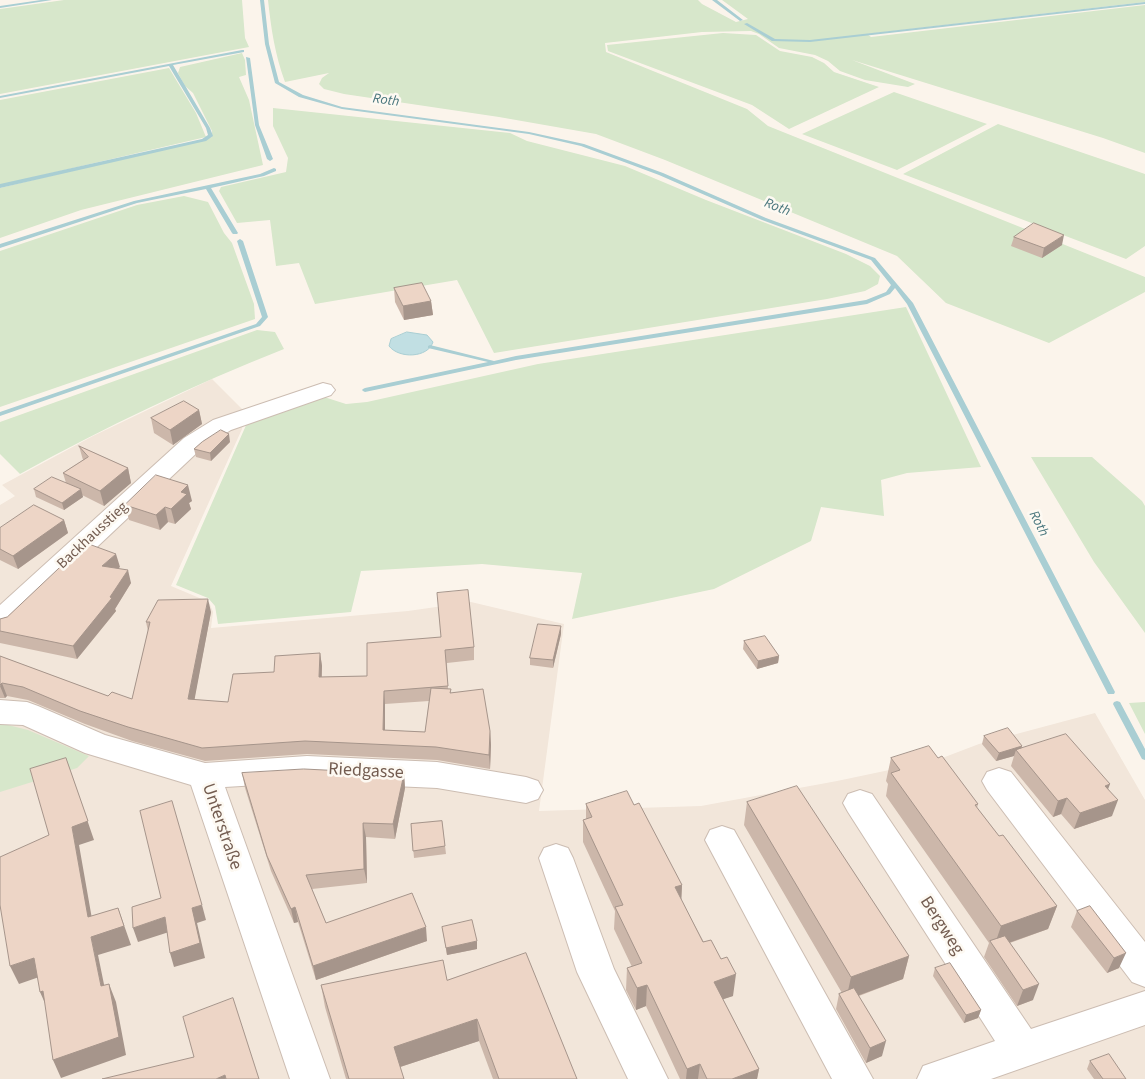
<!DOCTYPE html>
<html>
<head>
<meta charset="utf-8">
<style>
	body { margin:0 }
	canvas { display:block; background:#fbf4eb }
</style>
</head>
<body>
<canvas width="1145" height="1079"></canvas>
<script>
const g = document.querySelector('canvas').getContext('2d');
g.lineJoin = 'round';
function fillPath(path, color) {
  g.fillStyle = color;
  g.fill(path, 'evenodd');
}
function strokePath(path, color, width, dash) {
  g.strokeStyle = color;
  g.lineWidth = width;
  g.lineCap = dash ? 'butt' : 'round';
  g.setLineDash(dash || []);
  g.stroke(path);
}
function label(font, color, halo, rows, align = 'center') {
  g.font = font + ' "Source Sans 3",sans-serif';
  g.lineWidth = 5;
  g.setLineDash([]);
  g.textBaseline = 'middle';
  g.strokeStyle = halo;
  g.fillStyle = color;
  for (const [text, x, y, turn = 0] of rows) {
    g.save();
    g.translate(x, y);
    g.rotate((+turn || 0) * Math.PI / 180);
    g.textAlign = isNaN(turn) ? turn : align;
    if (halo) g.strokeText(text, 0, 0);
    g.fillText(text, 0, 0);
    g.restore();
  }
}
const residential = new Path2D(`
	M212,379l33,33 -3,17 -71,157 38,16 4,10 -2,16 197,-17 63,-9 93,22 -25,187 162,-5 136,-25 100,-21 42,-16 116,-31 50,87v279h-1145v-574l15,-9 -13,-11 91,-49z`);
const green = new Path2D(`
	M64,0h178l3,38 4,9 -249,47v-85z
	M268,0h430l4,4 34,18 12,-3 -26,-19h423v2l-278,32 4,3 274,-32v148l-42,-15 -251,-78 63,24 -7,3 -43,-7 -25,-9 -12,-10 -13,-6 -36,-7 -20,-14 -8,-3 -49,1 -97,11 1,9 141,57 21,17 377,151v15l-96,51 -103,-40 -49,-47 -232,-96 -69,-26 -97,-17 -155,-23 -20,-5 -5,-5 3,-6 7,-5 -44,9c-10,-27 -14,-54 -17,-82z
	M723,33l33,2 24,16 32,6 12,6 10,9 45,15 -90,42 -37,-24 -144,-54 -1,-6z
	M242,53l3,7 1,15 -7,2 10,23 14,65 -182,45 -81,28v-50l212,-51v-6l-19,-38 -8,-7 -7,-13 2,-6z
	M169,68l27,45 10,24 -206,48v-85z
	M894,92l93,32 -90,46 -95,-36z
	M273,108l237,25 17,8 98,25 81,34 140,54 24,12 10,10 -2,8 -13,7 -38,8 -333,54 -37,-73 -142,24 -16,-41 -23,3 -6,-46 -33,3 -18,-32 2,-4 65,-15 2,-14 -15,-32z
	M998,124l147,50v72l-19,13 -223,-85z
	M184,196l24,6 16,31 8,10 22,61 1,15 -255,88v-156l137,-46z
	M906,307l75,160 -74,6 -26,7 3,36 -63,-9 -10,34 -97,48 -142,30 10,-46 -100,-9 -121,7 -10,41 -133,12 -3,-18 -7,-8 -32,-13 71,-162 77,-26 22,7 21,-2 171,-38z
	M257,330l18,2 9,17c-91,36 -179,78 -264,125l-20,-20v-32z
	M1031,457h61l50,44 3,5v127l-51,-71z
	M1145,702v32l-16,-31z
	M0,723l28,7 61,26 -12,12 -77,24z`);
const water = new Path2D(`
	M407,332l20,3 6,7c-5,16 -34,17 -44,4l2,-7z`);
const stream = new Path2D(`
	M41,0h11l-52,8v-2z
	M260,0h4l5,44 10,38 24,13 39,12 187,25 55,12 79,29 103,45 109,40 38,45 202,389 -1,2h-6l-1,-2 -200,-388 -12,-16 -5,6 -23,10 -351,56 -151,32 -2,-1 -1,-1 1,-1 2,-1 123,-26 -60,-14v-2l2,-1 64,16 22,-5 350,-56 20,-8 5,-7 -20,-25 -109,-40 -103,-45 -78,-29 -52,-12 -187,-25 -43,-12 -24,-14 -10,-39z
	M712,0h5l26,20 -3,1z
	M1145,2v2l-335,38 -38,-1 -28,-17 3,-1 28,16 35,1z
	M242,50h2v2l-71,13 37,63 3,8 -7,5 -206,47v-4l202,-45 6,-4 -2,-7 -37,-62 -169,32v-2z
	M246,57l4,1 9,67 14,34 -3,2 -3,-2 -12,-34z
	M274,168l2,1v2l-12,5 -53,12 27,45 -1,1h-4l-1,-1 -26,-44 -69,14 -137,45v-4l134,-43 126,-27z
	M240,239l3,2 25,76 -8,9 -260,90v-4l256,-88 6,-7 -25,-76z
	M1117,701l3,1 25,47v11l-3,-1 -29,-55 1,-2z`);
const street = new Path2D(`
	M323,383l8,2 4,5 -4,5 -100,35 -29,18 -192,181 -10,3v-27l184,-167 29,-18z
	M0,700l27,2 11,4 67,29 100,28 102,-7 130,6 89,15 12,4 5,9 -5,9 -12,4 -89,-15 -130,-6 -82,5 105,292h-40l-99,-294 -106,-32 -62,-28 -23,-1z
	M999,768l12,4 134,170v45l-13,-5 -145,-192 -5,-9 5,-9z
	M860,790l12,4 159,235 114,-38v34l-154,54h-74l6,-13 72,-25 -147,-229 -5,-9 5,-9z
	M722,826l12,4 139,249h-41l-127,-239 5,-10z
	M556,844l12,4 5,10 41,111 54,110h-40l-51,-107 -38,-114 5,-10z`);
const wall = new Path2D(`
	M1014,237l48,8 -20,13 -31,-12z
	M394,288l37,13 2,14 -29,5 -9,-18z
	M199,410l3,14 -29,21 -19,-12 -3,-15z
	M230,442l-19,19 -15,-4 -2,-8z
	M79,446l49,22 3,15 -27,23 -22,-11 1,2 -19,13 -28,-13 -2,-8 32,-6 -3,-10 20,-13z
	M192,501l-3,2 2,6 -16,15 -7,-2 -8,8 -31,-10 -4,-15z
	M64,520l4,13 -50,36 -18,-9v-31z
	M120,567l-2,1 13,15 -16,26 1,2 -39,48 -77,-16v-24l7,-2z
	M211,612l-17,88 34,2 46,-30 46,-19 2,13v11l45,-1v-33l107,4v13l-27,3 1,26 3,4 39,38 1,14 -1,24 -53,-9 -130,-6 -102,7 -73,-20 -47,-17 -57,-24 -21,-4 -2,2h-5v-42l108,40 24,3 16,-68 -2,-9zM429,701l-4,31 -40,-2v-26z
	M561,634l-8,34 -23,-3v-7z
	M744,641l35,15 -1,7 -21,6 -14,-20z
	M984,736l38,10 -1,3 87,40 4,27 -38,13 -13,-15 -8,3 -42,-51 3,-10 -18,5 -14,-17z
	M891,758h47l40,46 -1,4 22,28 58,70 -9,23 -38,14 23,57 -16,6 -33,-49 5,-14 -103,-147 2,-12 -2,-3z
	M242,773l162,1 1,14 -10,51 -29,-2 1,46 -55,6 14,34 101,18 -111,39 -18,-58 -4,1 -23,-52 -26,-83z
	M747,802l162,154 -6,23 -44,17 23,60 -16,7 -30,-54 3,-15 3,-1 -98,-168z
	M586,804l48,1 48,80 -1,15 52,96 -10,3 36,70 -2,10h-77l-34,-73 -10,4 -10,-20 1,-22 5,-1 -18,-38 1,-18 -32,-69v-22l3,-1z
	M442,821l4,33 -32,4 -3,-34z
	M1090,906l29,62 -12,5 -36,-46 6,-16z
	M442,927l35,22 -30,6z
	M935,968l46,42 -3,8 -14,5 -31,-47z
	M447,980l130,99h-84l-14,-38 -79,26 3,12h-57l-21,-72 -4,-22z
	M1090,1061l36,18h-32l-7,-10z`);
const shadedWall = new Path2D(`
	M1064,235l-2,10 -20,13 2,-10z
	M431,301l2,14 -29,5 -1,-14z
	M199,410l3,14 -29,21 -3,-15z
	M229,434l1,8 -19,19 -1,-8z
	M128,468l3,15 -27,23 -4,-15z
	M188,485l4,16 -3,2 2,6 -16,15 -4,-15 10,-17z
	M81,489l2,8 -19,13 -2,-7z
	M165,507l3,15 -8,8 -4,-15z
	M64,520l4,13 -50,36 -5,-13z
	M116,554l4,13 -14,12 -4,-13z
	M128,570l3,13 -16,26 1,2 -39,48 -4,-13 37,-49z
	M208,599l3,13 -19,101 -4,-14z
	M561,626v8l-8,34v-8z
	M320,653l2,13 -1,24 -2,-13z
	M779,656l-1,7 -21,6 1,-8z
	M2,683l5,13 -2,2 -5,-12z
	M384,691l1,13v40l-2,-14z
	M490,731l1,14 -1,24 -1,-14z
	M1022,746l-2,8 -4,-4 -2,6 -18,5 3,-8z
	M66,758l28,82 -15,5 16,91 23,-28 13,37 -33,10 10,49 -7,-18 -10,-49 -19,-110z
	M404,774l1,14 -10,51 -2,-15z
	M1110,784l-6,16 1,-14z
	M1067,798l-6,16 -8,3 5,-16z
	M1118,800l-6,16 -38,13 6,-16z
	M363,823l3,14 1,46 -3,-14z
	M682,885l-1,22 -6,-20z
	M202,905l4,15 -9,3 8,35 -31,9 -4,-14 22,-45z
	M1057,906l-9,23 -54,19v-1l7,-21z
	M295,907l3,15 -4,1 -3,-14z
	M165,917l4,15 -31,10 -5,-14z
	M426,927l1,14 -111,39 -3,-14z
	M477,941v8l-30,6 -1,-7z
	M1126,953l-7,15 -12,5 7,-15z
	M909,956l-6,23 -57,21 5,-23z
	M34,958l8,18 -23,8 -9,-18z
	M736,974l-3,22 -21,7 2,-21z
	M109,984l7,18 10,53 -65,23 -8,-18z
	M1039,984l-6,16 -16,6 6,-16z
	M647,985l-1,21 -10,4 1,-22z
	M43,991l5,19 -8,-18z
	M981,1010l-3,8 -14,5 2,-8z
	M477,1019l2,22 -82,27 -3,-21z
	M886,1041l-4,15 -16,7 4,-15z
	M700,1064l-2,15h-12l1,-10z
	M759,1069l-2,10h-25z
	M225,1075l1,4h-10z`);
const building = new Path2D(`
	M1034,223l30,12 -20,13 -30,-11z
	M422,283l9,18 -28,5 -9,-18z
	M184,401l15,9 -29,20 -19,-12z
	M221,430l8,4 -19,19 -16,-4 8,-7z
	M79,446l49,22 -28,23 -37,-18 25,-16z
	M156,475l32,10 -7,7 6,2 -16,15 -6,-2 -9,8 -31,-10z
	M52,477l29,12 -19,14 -28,-14z
	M34,505l30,15 -51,36 -13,-7v-21z
	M86,543l30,11 -14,12 26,4 -18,27 2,1 -39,48 -73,-15v-12l7,-2z
	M468,590l6,57 -29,3 3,36 -64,5 -1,39 42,2 6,-44 20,1 -1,4 33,-4 7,42 -1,24 -53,-8 -131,-6 -103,7 -74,-21 -48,-16 -57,-24 -21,-4 -2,2v-29l108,40 4,-4 20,7 18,-77h-4l12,-22 50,-1 -20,100 40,3 5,-28 41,-2 1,-16 45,-3 -1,24 48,-1v-33l74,-6 -4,-44z
	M538,624l23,2 -8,34 -23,-2z
	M765,636l14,20 -21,5 -14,-20z
	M1008,728l14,18 -23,7 -15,-17z
	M1066,734l44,50 -5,2 13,14 -38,13 -13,-15 -9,3 -42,-51z
	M929,746l9,12 4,-2 36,48 -3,1 24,31 4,-1 54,71 -56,20 -110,-153 9,-3 -9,-12z
	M66,758l22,63 -16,6 16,90 30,-9 6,18 -33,11 10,49 8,-2 10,53 -66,23 -10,-69 -3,1 -6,-34 -24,8 -10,-61v-48l49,-22 -19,-66z
	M304,769l100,5 -11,50 -30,-1 1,46 -58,6 20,48 86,-30 14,34 -113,39 -18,-59 -4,2 -24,-53 -25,-83z
	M797,786l112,170 -58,21 -104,-175z
	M627,791l7,14 5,-2 43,82 -7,2 28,55 8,-2 10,19 6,-2 9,17 -22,8 45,87 -27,10h-25l-7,-15 -13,5 -40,-84 -10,3 -10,-20 15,-5 -27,-56 8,-2 -40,-85 9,-3 -6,-13z
	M172,801l30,104 -10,3 8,35 -30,10 -5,-36 -32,11 -1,-21 29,-9 -21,-87z
	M442,821l3,25 -32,5 -2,-27z
	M1090,906l36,47 -12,5 -37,-47z
	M472,920l5,21 -31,7 -4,-21z
	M1005,936l34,48 -16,6 -33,-49z
	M526,953l51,126h-78l-22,-60 -83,28 10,32h-55l-28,-94 122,-25 4,20z
	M950,963l31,47 -15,5 -31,-47z
	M854,988l32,53 -16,7 -31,-54z
	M233,998l26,81h-33l-1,-4 -9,4h-114l92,-22 -11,-40z
	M1109,1054l17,25h-23l-13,-18z`);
const farWaternames = [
	["Roth",386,101,8],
	["Roth",777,208,21],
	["Roth",1038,524,63]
];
const streetNames = [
	["Backhausstieg",93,536,-43]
];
const nearStreetnames = [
	["Riedgasse",366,772,3],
	["Unterstraße",221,827,71],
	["Bergweg",941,926,57]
];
fillPath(residential, '#f2e6da');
fillPath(green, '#d7e7cb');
fillPath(water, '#c1dfe3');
strokePath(water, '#a9ced3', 1);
fillPath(stream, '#a9ced3');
strokePath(street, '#ccbdb2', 2);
fillPath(street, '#fff');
fillPath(wall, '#ccb7aa');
fillPath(shadedWall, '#a6958b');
fillPath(building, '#edd5c6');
strokePath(building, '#a6958b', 1);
label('italic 14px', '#49767d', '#fdf9f2', farWaternames);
label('15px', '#735c50', '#fdf9f2', streetNames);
label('18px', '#735c50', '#fdf9f2', nearStreetnames);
</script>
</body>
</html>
